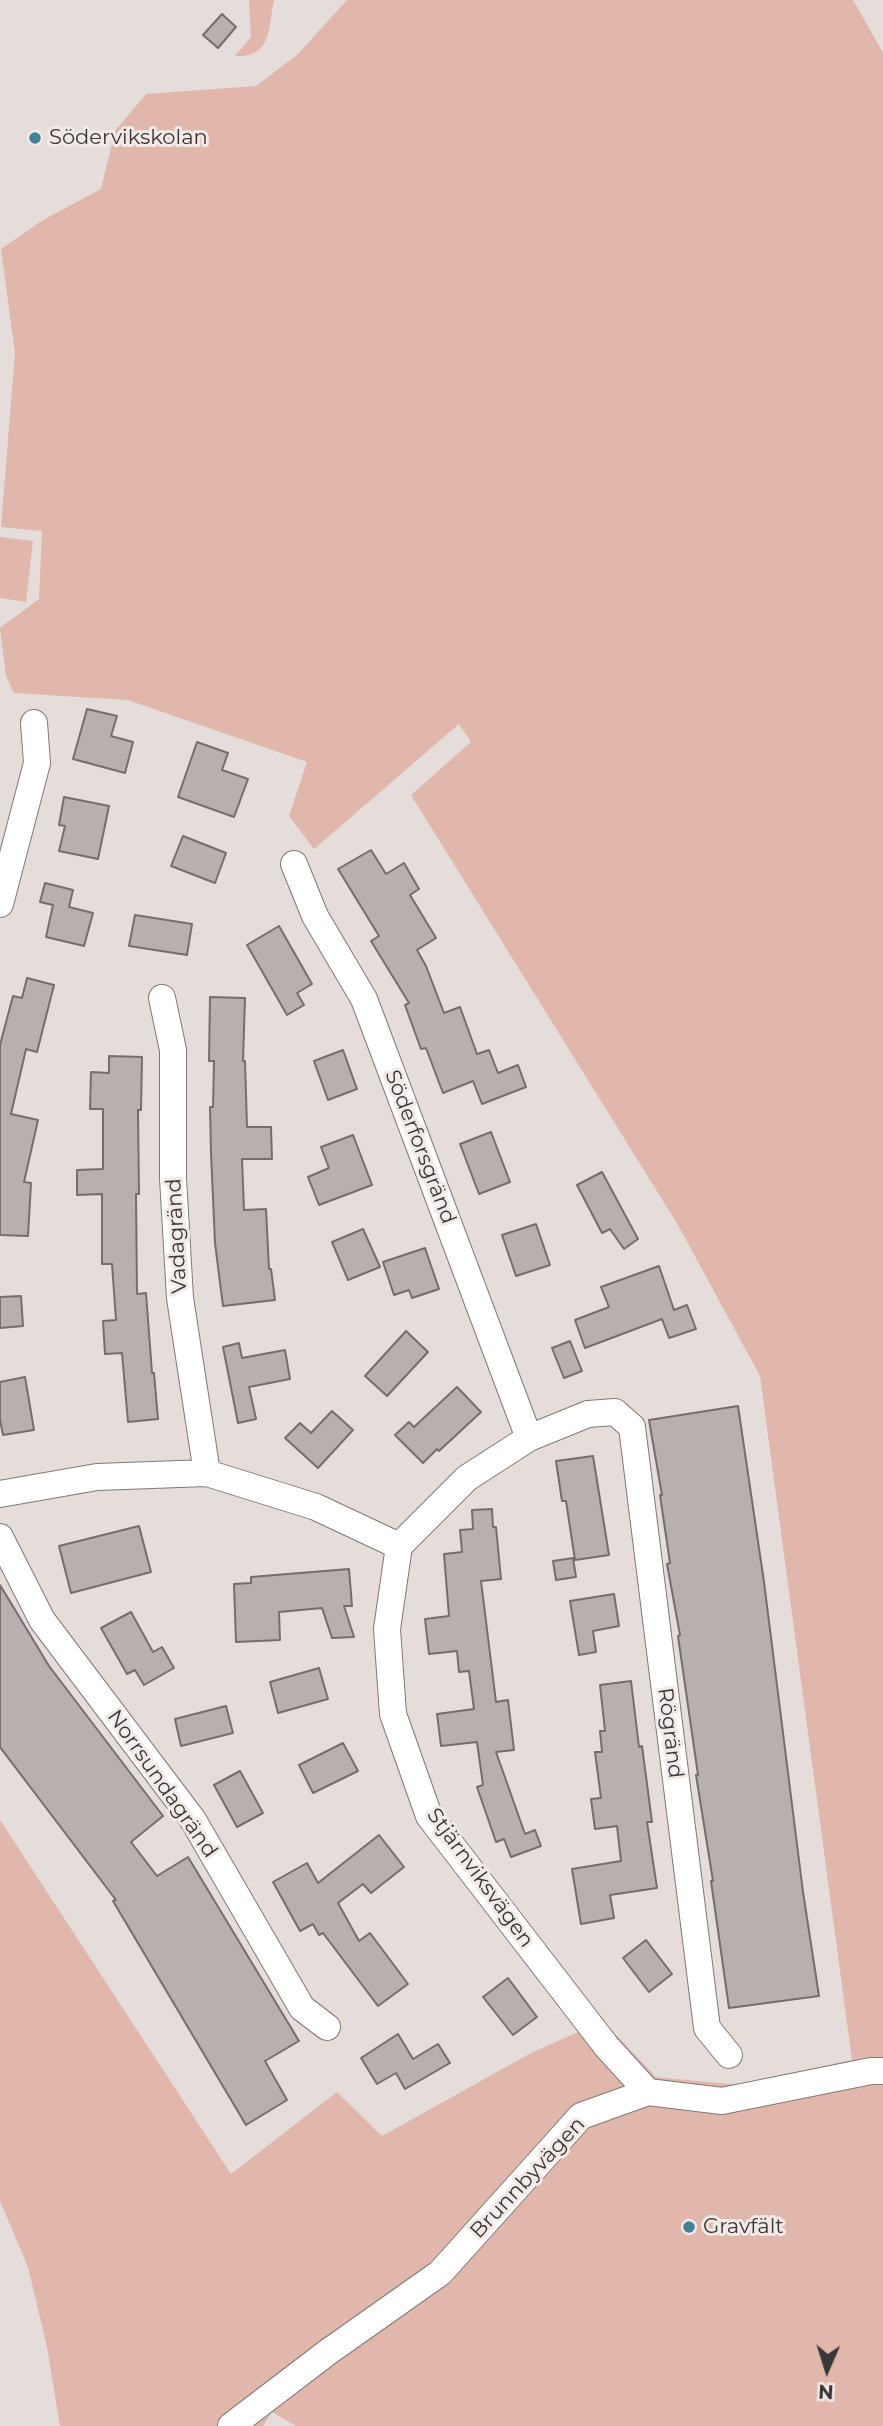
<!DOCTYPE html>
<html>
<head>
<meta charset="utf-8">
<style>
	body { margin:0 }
	#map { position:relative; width:883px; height:2426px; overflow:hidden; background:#e4ddda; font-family:Montserrat,sans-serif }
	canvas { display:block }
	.north { position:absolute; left:792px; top:2335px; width:70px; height:70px; -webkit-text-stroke:5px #f1eae7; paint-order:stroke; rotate:183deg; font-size:19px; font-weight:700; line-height:28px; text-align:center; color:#3a3736 }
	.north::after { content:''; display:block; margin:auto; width:24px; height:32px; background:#3a3736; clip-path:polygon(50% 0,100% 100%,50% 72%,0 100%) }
</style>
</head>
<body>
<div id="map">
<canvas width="883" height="2426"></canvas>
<div class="north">N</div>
</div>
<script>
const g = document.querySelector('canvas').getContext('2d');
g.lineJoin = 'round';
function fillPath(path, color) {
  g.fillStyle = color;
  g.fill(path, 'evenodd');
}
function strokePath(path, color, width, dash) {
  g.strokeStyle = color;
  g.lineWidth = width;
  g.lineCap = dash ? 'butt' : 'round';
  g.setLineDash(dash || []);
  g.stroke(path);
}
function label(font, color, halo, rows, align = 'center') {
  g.font = font + ' Montserrat,sans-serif';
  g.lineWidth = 6;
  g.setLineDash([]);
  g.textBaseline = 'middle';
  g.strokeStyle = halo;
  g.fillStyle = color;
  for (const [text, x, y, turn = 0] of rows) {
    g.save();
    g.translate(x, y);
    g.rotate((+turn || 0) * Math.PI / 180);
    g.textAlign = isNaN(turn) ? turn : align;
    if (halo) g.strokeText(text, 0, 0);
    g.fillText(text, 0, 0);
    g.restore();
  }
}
const green = new Path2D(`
	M249,0h25c-6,28 -2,58 -39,56l16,-19z
	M347,0h506l30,53v2373h-587l-24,-14 -9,14h-203l-13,-79 -19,-80 -28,-66v-381l231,354 106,-82 45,44 149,-83 72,-32 53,56 83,8 113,-25 -92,-684 -82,-151 -267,-430 60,-53 -12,-18 -145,125 -25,-33 18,-54 -179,-62 -114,-7 -8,-17 -6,-48 39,-29 3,-68 -41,-4 14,-174 -14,-104 42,-29 58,-31 14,-58 31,-37 110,-8 41,-31z
	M0,537l33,4 -7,61 -26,-4z`);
const building = new Path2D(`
	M222,14l14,13 -18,21 -15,-13z
	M87,709l30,7 -6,20 22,6 -8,31 -52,-14z
	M197,742l31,11 -6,17 26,9 -14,38 -56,-20z
	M64,797l45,9 -11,53 -39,-8 6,-25 -6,-1z
	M183,836l43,17 -11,30 -44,-17z
	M371,850l15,24 18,-11 15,26 -9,6 26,43 -19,12 9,16 18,47 16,-6 17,47 12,-4 9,23 20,-8 8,22 -44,17 -9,-23 -30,12 -17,-45 -5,1 -16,-44 4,-2 -38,-62 8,-5 -41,-67z
	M45,883l28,7 -4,17 24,6 -9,33 -38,-9 7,-32 -13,-3z
	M135,915l57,9 -5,31 -58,-9z
	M279,926l33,58 -15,9 7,12 -17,10 -40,-70z
	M27,978l27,7 -17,67 -11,-3 -15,65 27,6 -14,62 7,1 -3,53 -28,-1v-190l13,-49 9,2z
	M210,997l35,1 -2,63h2l2,66h24l1,32h-30l2,51 22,-1 3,60h2l4,31 -52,6 -8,-63 -4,-90 -1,-46h3l1,-46h-5z
	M343,1050l14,39 -29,11 -14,-39z
	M109,1056l33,1 -1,53h-3l1,84h-3l1,100 9,-1 6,80h2l4,46 -30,3 -6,-69 -17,1 -2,-33 13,-1 -4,-56h-10v-70l-25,1v-25l26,-1v-60h-13l1,-37 18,1z
	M491,1132l19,50 -31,12 -19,-50z
	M353,1135l19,50 -53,20 -11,-28 21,-9 -8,-21z
	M602,1172l36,67 -14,10 -14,-20 -8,4 -25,-48z
	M536,1224l14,41 -34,11 -14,-41z
	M363,1229l17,38 -32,13 -16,-38z
	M425,1248l14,41 -27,9 -3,-8 -15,5 -11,-33z
	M659,1266l15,44 13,-5 9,24 -27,9 -7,-19 -77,29 -10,-28 34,-13 -8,-20z
	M21,1296l2,30 -23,2v-31z
	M406,1331l22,21 -41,44 -22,-20z
	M570,1341l12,30 -18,7 -12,-30z
	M239,1343l3,15 43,-8 5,29 -41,8 7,32 -18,4 -15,-76z
	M25,1377l9,53 -31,5 -3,-15v-38z
	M457,1387l24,25 -42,39 -2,-2 -14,14 -28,-28 14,-13 5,5z
	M738,1406l26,176 39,310 16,104 -90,12 -18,-127h2l-17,-106h2l-20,-139 2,-1 -13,-71 3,-1 -10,-68h2l-13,-75z
	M332,1411l21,19 -35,38 -33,-30 15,-15 11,10z
	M593,1456l16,99 -34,5 -9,-59h-4l-6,-40z
	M492,1509l1,18h3l5,52 -20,2 15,121 12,-2 6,50 -18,2 29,82 10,-4 6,16 -30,11 -7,-18 -8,3 -19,-55 6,-2 -6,-43 -36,4 -4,-32 37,-5 -5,-38 -10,1 -2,-21 -28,3 -4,-35 24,-3 -5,-62 18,-2 -2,-22 13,-1 -1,-19z
	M139,1526l12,46 -80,21 -12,-47z
	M573,1558l3,19 -20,3 -3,-19z
	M349,1569l3,37h-8l10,31 -22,1 -10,-30 -43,4 1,28 -44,2 -2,-58 17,-1v-6z
	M0,1585l49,81 114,150 -32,26 26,34 31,-19 111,184 -34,20 22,39 -41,25 -133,-224 3,-1 -116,-153z
	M614,1594l5,32 -26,5 3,21 -17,3 -9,-54z
	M131,1612l22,40 9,-5 12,21 -30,17 -9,-15 -8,4 -26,-46z
	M319,1668l9,31 -50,14 -8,-31z
	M631,1681l8,66 3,-1 10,76h-5l10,66 -47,7 4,23 -33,6 -9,-55 49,-8 -4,-35 -22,3 -4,-30 10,-1 -6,-46h7l-2,-21h5l-5,-46z
	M226,1706l7,27 -52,13 -6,-27z
	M343,1743l15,28 -45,22 -14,-28z
	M240,1771l23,42 -26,14 -23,-42z
	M379,1835l25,32 -33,26 -8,-9 -25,19 21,38 11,-8 38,51 -30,22 -55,-73 -4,2 -6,-11 -13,7 -27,-49 34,-19 11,20z
	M646,1940l26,34 -23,18 -26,-34z
	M508,1978l29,39 -24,18 -30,-38z
	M398,2034l15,25 25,-15 12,19 -45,26 -9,-16 -19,11 -16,-26z`);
const street = new Path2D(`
	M294,864l21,52 49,83 165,439
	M0,904l37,-141 -3,-40
	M162,998l11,52v128l7,120 27,175
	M0,1494l97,-17 110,-4 109,34 83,39
	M0,1537l42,83 151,200 109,188 25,19
	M648,2092l-41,-45 -178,-231 -36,-102 -6,-85 12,-83 68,-68 62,-40 59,-24 27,-2 17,15 75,601 22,27
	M231,2426l97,-74 112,-79 141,-157 67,-24 74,9 149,-30h12`);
const markers = [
	[35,138,7,"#428396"],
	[689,2227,7,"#428396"]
];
const poiNames = [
	["Södervikskolan",49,138],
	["Gravfält",703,2227]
];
const streetNames = [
	["Söderforsgränd",420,1147,69],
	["Vadagränd",177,1236,-93],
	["Rögränd",670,1733,83],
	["Norrsundagränd",162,1784,55],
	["Stjärnviksvägen",480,1878,54],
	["Brunnbyvägen",528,2178,-47]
];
fillPath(green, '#e0b7aa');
fillPath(building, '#b7b0ae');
strokePath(building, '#756e6c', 2);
strokePath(street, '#807977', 28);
strokePath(street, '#fff', 26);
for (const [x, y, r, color] of markers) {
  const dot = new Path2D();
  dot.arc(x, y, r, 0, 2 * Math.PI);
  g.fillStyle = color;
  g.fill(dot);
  strokePath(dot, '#f1eae7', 2.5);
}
label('21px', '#3a3736', '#f1eae7', poiNames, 'left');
label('21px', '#3a3736', '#f1eae7', streetNames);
</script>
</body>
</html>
